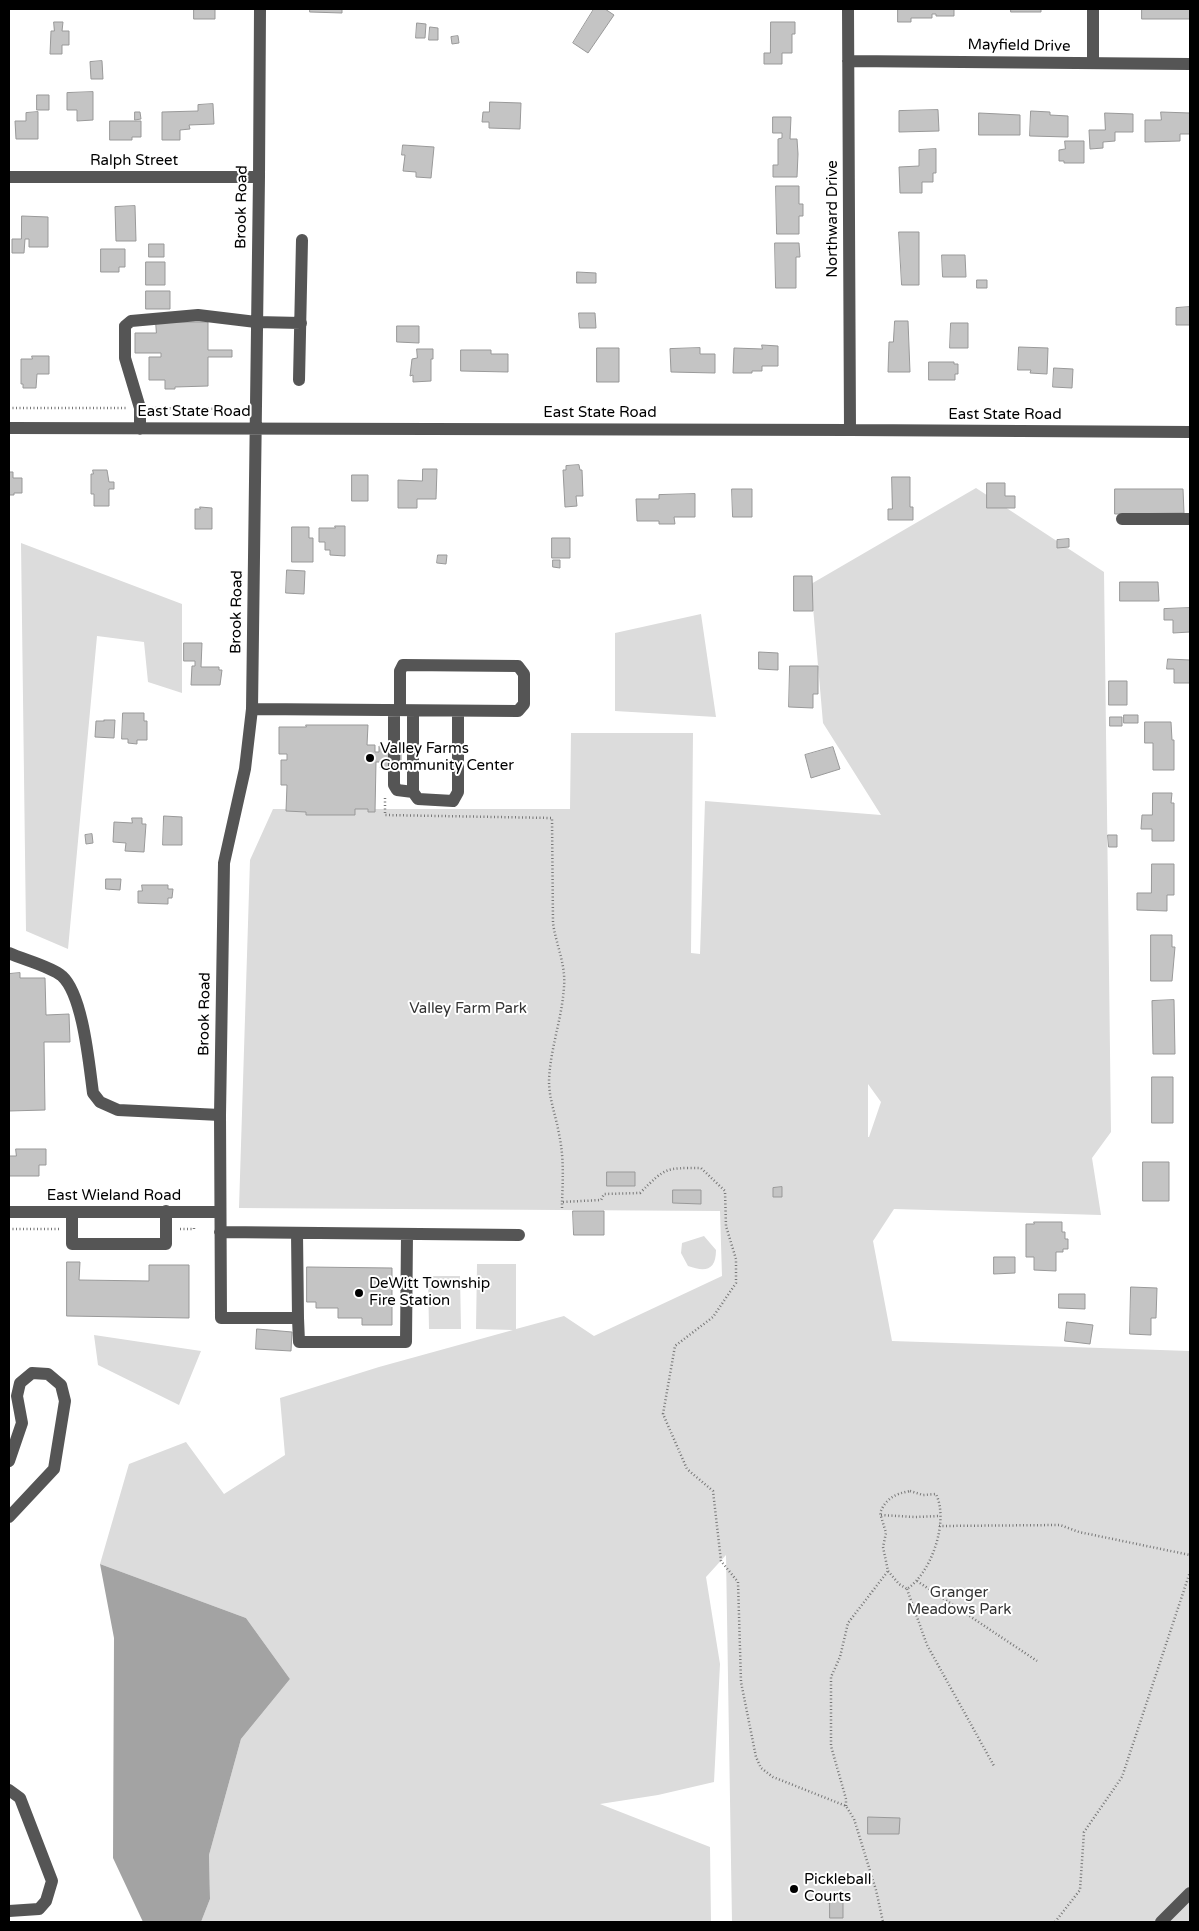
<!DOCTYPE html>
<html>
<head>
<meta charset="utf-8">
<style>
	body { margin:0 }
	#map { position:relative; width:1199px; height:1931px; overflow:hidden; background:#fff; font-family:"Varela Round",sans-serif }
	canvas { display:block }
	.frame { position:absolute; inset:0; border:10px solid #000; pointer-events:none }
</style>
</head>
<body>
<div id="map">
<canvas width="1199" height="1931"></canvas>
<div class="frame"></div>
</div>
<script>
const g = document.querySelector('canvas').getContext('2d');
g.lineJoin = 'round';
function fillPath(path, color) {
  g.fillStyle = color;
  g.fill(path, 'evenodd');
}
function strokePath(path, color, width, dash) {
  g.strokeStyle = color;
  g.lineWidth = width;
  g.lineCap = dash ? 'butt' : 'round';
  g.setLineDash(dash || []);
  g.stroke(path);
}
function label(font, color, halo, rows, align = 'center') {
  g.font = font + ' "Varela Round",sans-serif';
  g.lineWidth = 4;
  g.setLineDash([]);
  g.textBaseline = 'middle';
  g.strokeStyle = halo;
  g.fillStyle = color;
  for (const [text, x, y, turn = 0] of rows) {
    g.save();
    g.translate(x, y);
    g.rotate((+turn || 0) * Math.PI / 180);
    g.textAlign = isNaN(turn) ? turn : align;
    if (halo) g.strokeText(text, 0, 0);
    g.fillText(text, 0, 0);
    g.restore();
  }
}
const green = new Path2D(`
	M976,488l128,84 7,560 -19,26 9,57 -207,-6 -21,32 19,100 298,10v571h-458l-6,-367 -20,22 14,87 -6,118 -56,13 -58,9 110,43 1,75h-510l9,-23 -1,-44 32,-116 49,-60 -44,-61 -146,-54 29,-100 57,-22 38,52 61,-39 -5,-57 99,-31 134,-37 -37,-1 1,-65h39v65l48,-13 30,20 128,-60 -2,-65 -481,-3 11,-348 23,-51h297l1,-76h122l-2,220 9,1 5,-153 176,14 -58,-92 -12,-139zM868,1084l13,18 -12,35h-1z
	M21,543l161,61v89l-34,-11 -4,-40 -47,-6 -29,313 -42,-18z
	M701,614l15,103 -101,-6v-78z
	M704,1236l12,14c0,21 -11,22 -28,16l-7,-13 1,-10z
	M428,1276h32l1,53h-32z
	M94,1335l107,16 -22,54 -81,-40z`);
const water = new Path2D(`
	M100,1564l146,54 44,61 -49,60 -32,116 1,44 -9,23h-58l-30,-64 1,-220z`);
const building = new Path2D(`
	M194,9h21v10h-21z
	M310,9h32v4l-32,-1z
	M594,9h11l9,6 -26,38 -15,-10z
	M898,9h56v7h-18v-2h-4v4h-21v4h-13z
	M1011,9h30v3h-30z
	M1142,9h48v10h-48z
	M54,22h9l-1,9h7v14h-7v9h-12l1,-23h3z
	M771,22h24v12h-3v19h-10v11h-18v-11h6z
	M417,23l9,1 -1,14h-9z
	M430,27l8,1v12h-9z
	M458,36l1,7 -7,1 -1,-7z
	M102,61l1,18h-12l-1,-17z
	M93,92v28l-16,1v-11h-10v-17z
	M37,95h12v15h-12z
	M490,102l31,1 -1,26 -31,-1v-6h-7l1,-10h6z
	M213,104l1,20 -25,1 1,4 -10,1v10h-18v-28l36,-1v-6z
	M938,110l1,21 -40,1v-21z
	M1031,111l19,1v3l18,1v21l-38,-1z
	M38,112v27h-22l-1,-18h11v-8z
	M135,112h5l1,7 -6,1z
	M1161,112l29,1v21h-10v7l-35,1v-22h16z
	M979,113l41,2v20h-41z
	M1105,113l28,1v18h-18v9l-12,1v6l-13,1 -1,-19h16z
	M773,117h18l-1,22h7l1,15 -1,23h-24v-12h5v-26l4,-1v-5h-9z
	M110,121h31v16h-9v3h-22z
	M1065,141h19v22h-20v-2h-5v-11l6,-1z
	M403,145l31,2 -3,31 -15,-1v-5l-13,-1 2,-16h-3z
	M936,149v24h-3v9h-11v11h-22l-1,-26 20,-1v-16z
	M776,186h23v18h4v12h-4v18h-22z
	M135,206l1,35h-20l-1,-34z
	M22,216l26,1v30h-19v-8h-4l-1,14h-12v-14h9z
	M899,232h20v53h-17z
	M775,243h24l1,14h-4v31h-20z
	M149,244h15v13h-15z
	M101,249h24v18h-6v5h-18z
	M942,255h23l1,22h-23z
	M146,262h19v23h-19z
	M577,272l19,1v10h-19z
	M977,280h10v8h-10z
	M146,291h24v18h-24z
	M1190,307v18h-14v-17z
	M579,313h16l1,15h-16z
	M895,321h13l2,51h-22l1,-30h4z
	M156,322h52v28h24v7h-24v29l-33,1v2h-10v-9h-16v-23h12v-4h-26v-20h21z
	M951,323h17v25h-18z
	M397,326h22v17l-22,-1z
	M762,345l16,1v20h-16v5h-10v2h-19l1,-25 28,1z
	M1019,347l29,1 -1,26 -17,-1 1,-3h-13z
	M597,348h22v34h-22z
	M700,348v6h15v19l-44,-1 -1,-23z
	M417,349h16v10h-2v22l-18,1v-7l-3,1 2,-17 5,-1z
	M461,350h30v4h17v18l-47,-1z
	M32,356h17v18h-12l-1,14h-13v-4h-2v-25h11z
	M929,362h25v2h4v10h-3v6h-26z
	M1054,368l19,1 -1,19 -19,-1z
	M579,465l1,5h2l1,26h-7l1,10 -12,1 -2,-37h3v-4z
	M423,469h14l-1,30h-19v9h-19v-28l24,1z
	M93,470h14l2,12h5v7h-5v17h-15v-12h-3v-20h2z
	M9,472h4v6h9v15h-8v2h-5z
	M352,475h16v26h-16z
	M892,477h18v30h3v13h-25v-11h4z
	M987,483h18v13h10v12h-28z
	M732,489h20v28h-19z
	M1115,489h68l1,24 -69,1z
	M695,494v23h-21l1,7h-16v-3h-22l-1,-22h23v-4z
	M200,507l12,1v21h-17v-20h5z
	M335,526h10v30l-15,-1v-5h-5v-8h-6v-14h16z
	M292,527h17v11h4v24h-21z
	M552,538h18v20h-18z
	M1069,539v8l-12,1v-8z
	M438,555h9l-1,9 -9,-1z
	M553,560h7v8l-7,-1z
	M287,570l18,1 -1,23 -18,-1z
	M794,576h18l1,35h-19z
	M1120,582h38l1,19h-39z
	M1190,608v24l-17,1v-13h-9v-11z
	M184,643h18l-1,24h18v3h3l-2,15h-29l1,-19h3v-5h-11z
	M759,652l19,1v17l-19,-1z
	M1168,659l22,1v23h-16v-14h-7z
	M790,666h28v28h-5v14l-24,-1z
	M1109,681h18v24h-18z
	M123,713h21v8h3v19h-10v4l-9,-1v-4h-6z
	M1124,715h14v8h-14z
	M1110,717h12v9h-12z
	M104,720h11l-1,18 -19,-1 1,-16h8z
	M1145,722h26l1,18h2v30h-21v-27h-8z
	M306,725h62l-1,20h8v7h4v-6h22v22h-21v-6h-4l-1,50h-7v-3h-13v6h-49v-3l-20,-1 1,-26h-6v-25h6v-6h-8v-27h27z
	M833,747l7,22 -29,9 -6,-23z
	M1153,793h19l-1,10h3v38h-22v-12h-11l1,-14h10z
	M164,816l18,1v28h-19z
	M132,818h10v6h4l-2,28 -19,-1 1,-8 -13,-1 1,-20 18,1z
	M92,834l1,9 -7,1 -1,-9z
	M1108,835h9v12h-8z
	M1152,864h22v31h-7v16l-30,-1v-17h14z
	M106,879h15l-1,11 -14,-1z
	M142,885h26v4h5l-1,9h-4v6l-30,-1v-12h4z
	M1151,935h21v12h3l-3,34h-21z
	M20,973v5h25l1,37 23,-1 1,28h-26l1,68 -36,1v-137z
	M1174,1000l1,54h-22l-1,-53z
	M1152,1077h21v46h-21z
	M16,1149h30v16h-7v11h-30v-20h7z
	M1143,1162h26v39h-26z
	M607,1172h28v14h-28z
	M782,1187v10h-9v-9z
	M673,1190h28v14l-28,-1z
	M573,1211h31v24h-30z
	M1034,1222h28v10h3v7h3v10h-5v3h-7v19l-22,-1v-13h-8v-33h8z
	M994,1257h21v16l-21,1z
	M67,1262h13l-1,18 70,1v-16h40v53l-122,-2z
	M307,1267l85,1v57h-30v-7h-24v-10h-22v-6h-9z
	M1131,1287l26,1 -1,30h-5v17l-21,-1z
	M1059,1294h26v15l-26,-1z
	M1067,1322l26,3 -3,19 -25,-3z
	M257,1329l35,3 -1,19 -35,-2z
	M868,1817l32,1 -1,16h-31z
	M830,1893h13v25h-13z`);
const path = new Path2D(`
	M9,408h118
	M152,408l76,1
	M385,798v17l167,3 1,105c3,22 13,41 11,64 -2,32 -14,62 -15,94 0,18 7,35 10,53 5,23 4,45 3,68
	M562,1208v-6l39,-2 3,-6 36,-1c26,-26 25,-25 61,-25l24,23 1,35 10,33v24l-23,34 -38,29 -12,68 24,55 26,22 8,70 17,21 3,100 15,75 5,11 12,9 73,29 8,13 22,71 7,32
	M9,1229h51
	M180,1229h14v-3
	M910,1491l13,4 13,-1c13,27 -4,78 -29,95l-8,-5 -11,-13 -5,-24 3,-14 -6,-20c6,-15 15,-19 30,-22z
	M881,1515l34,2 24,-1
	M939,1526l121,-1 19,7 111,23
	M917,1581l120,80
	M907,1589l20,56 67,121
	M846,1806v-7l-15,-53v-69l9,-20 8,-34 40,-52
	M1055,1922l25,-32 4,-58 38,-55 68,-205`);
const minor = new Path2D(`
	M260,9l-1,168 -7,532 -7,60 -21,94 -4,252 1,203h77l1,24h107l1,-108
	M848,9l2,421
	M1093,9v54
	M848,61l342,3
	M9,177h250
	M299,380l3,-140
	M9,428l841,2 340,2
	M140,429v-21l-15,-50v-32l6,-5 67,-6 58,7 45,1
	M1122,519h68
	M252,709l266,2 6,-7v-30l-6,-8 -115,-1 -3,6v39
	M394,710v75l3,5 16,2
	M413,711v81l5,7 35,2 5,-9v-81
	M9,953c15,7 41,13 53,23 21,19 27,88 31,117l7,9 18,8 102,5
	M9,1212h211
	M72,1212v32h94v-33
	M220,1232l299,3
	M297,1233l1,85
	M9,1461l13,-38 -5,-27 3,-13 12,-10 16,1 13,11 4,16 -11,68 -45,48
	M9,1790l11,8 32,83 -6,20 -7,8 -30,2
	M1161,1922l29,-29`);
const markers = [
	[370,758,5,"#000"],
	[359,1293,5,"#000"],
	[794,1889,5,"#000"]
];
const streetNames = [
	["Mayfield Drive",1019,46,1],
	["Ralph Street",134,161],
	["Brook Road",242,207,-89],
	["Northward Drive",833,219,-90],
	["East State Road",194,412],
	["East State Road",600,413],
	["East State Road",1005,415],
	["Brook Road",237,612,-89],
	["Brook Road",205,1014,-89],
	["East Wieland Road",114,1196]
];
const poiNames = [
	["Valley Farms",380,749],
	["Community Center",380,766],
	["DeWitt Township",369,1284],
	["Fire Station",369,1301],
	["Pickleball",804,1880],
	["Courts",804,1897]
];
const parkNames = [
	["Valley Farm Park",468,1009],
	["Granger",959,1593],
	["Meadows Park",959,1610]
];
fillPath(green, '#dcdcdc');
fillPath(water, '#a3a3a3');
fillPath(building, '#c4c4c4');
strokePath(building, '#999', 1);
strokePath(path, '#777', 2.5, [1, 2.5]);
strokePath(minor, '#555', 12);
for (const [x, y, r, color] of markers) {
  const dot = new Path2D();
  dot.arc(x, y, r, 0, 2 * Math.PI);
  g.fillStyle = color;
  g.fill(dot);
  strokePath(dot, '#fff', 2);
}
label('15px', '#000', '#fff', streetNames);
label('15px', '#000', '#fff', poiNames, 'left');
label('15px', '#333', '#fff', parkNames);
</script>
</body>
</html>
